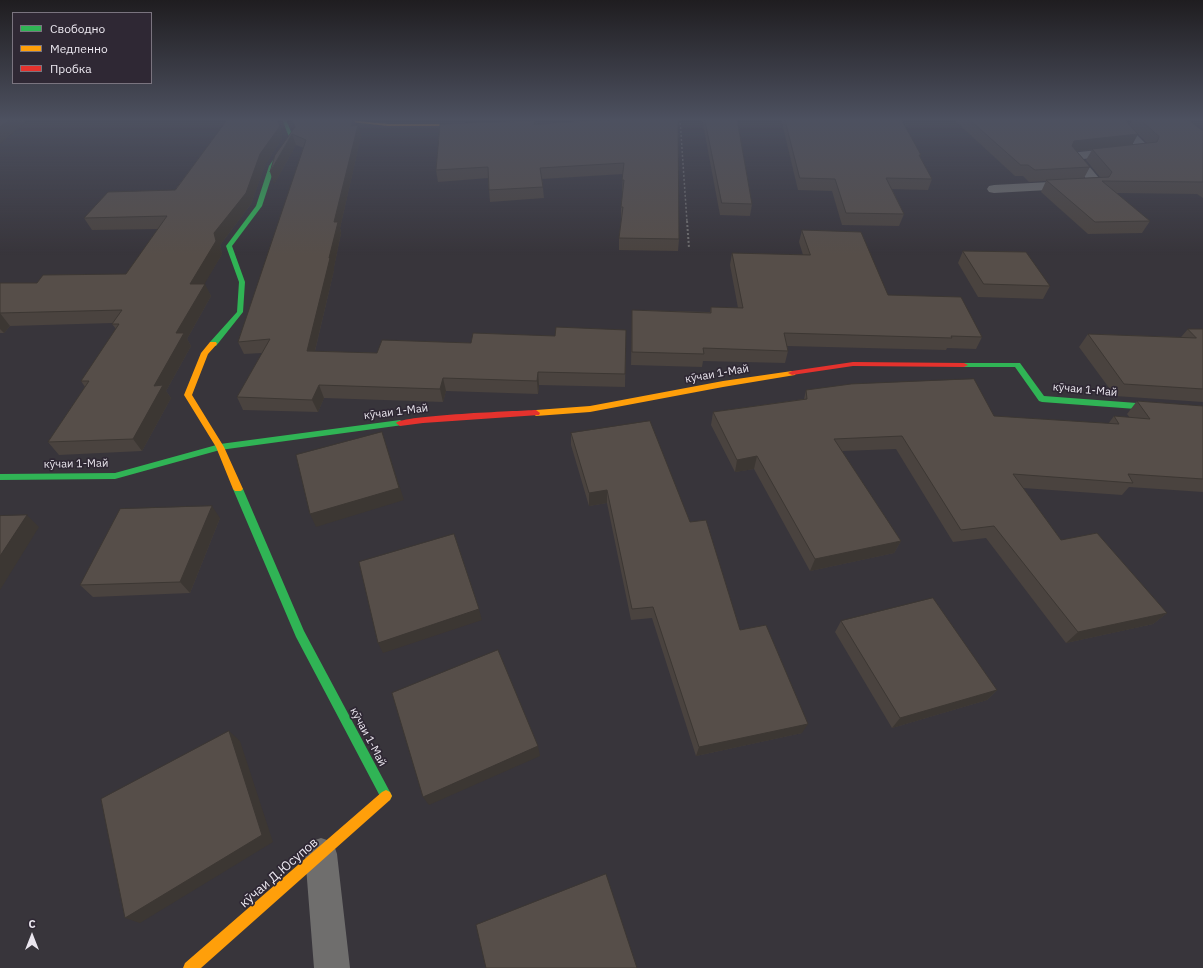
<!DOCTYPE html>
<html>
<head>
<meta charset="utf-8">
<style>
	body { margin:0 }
	#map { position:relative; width:1203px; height:968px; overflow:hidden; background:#38353b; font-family:"IBM Plex Sans",sans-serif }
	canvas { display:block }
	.legend { position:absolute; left:12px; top:12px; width:140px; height:72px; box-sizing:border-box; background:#2f2834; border:1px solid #7a747f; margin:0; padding:5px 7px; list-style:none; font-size:12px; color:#ebe7ef }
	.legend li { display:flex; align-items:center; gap:8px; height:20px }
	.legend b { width:20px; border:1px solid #7a747f }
	.north { position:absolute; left:12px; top:916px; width:40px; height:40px; -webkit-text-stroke:3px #2f2834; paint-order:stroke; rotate:0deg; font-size:11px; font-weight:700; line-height:16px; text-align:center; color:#ebe7ef }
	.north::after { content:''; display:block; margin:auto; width:14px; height:18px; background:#ebe7ef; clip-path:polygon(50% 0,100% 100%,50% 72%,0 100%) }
</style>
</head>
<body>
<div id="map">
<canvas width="1203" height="968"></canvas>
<ul class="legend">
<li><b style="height:5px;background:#30b455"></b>Свободно</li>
<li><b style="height:5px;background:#ff9f0a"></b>Медленно</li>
<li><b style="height:5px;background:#e5322d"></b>Пробка</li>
</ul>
<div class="north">С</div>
</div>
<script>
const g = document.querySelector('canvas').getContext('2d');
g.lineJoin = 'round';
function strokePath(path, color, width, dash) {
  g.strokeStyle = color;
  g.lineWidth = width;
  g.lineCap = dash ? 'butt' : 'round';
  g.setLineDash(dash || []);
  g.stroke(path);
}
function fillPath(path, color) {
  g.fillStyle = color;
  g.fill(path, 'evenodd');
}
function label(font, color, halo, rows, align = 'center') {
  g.font = font + ' "IBM Plex Sans",sans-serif';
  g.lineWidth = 3.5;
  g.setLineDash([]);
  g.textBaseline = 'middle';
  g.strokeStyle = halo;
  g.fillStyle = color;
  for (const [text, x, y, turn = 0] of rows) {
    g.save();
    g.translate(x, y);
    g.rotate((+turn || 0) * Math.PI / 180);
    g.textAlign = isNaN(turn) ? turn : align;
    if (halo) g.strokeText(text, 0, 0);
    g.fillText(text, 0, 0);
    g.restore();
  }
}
const pathFar1 = new Path2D(`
	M680,119l7,103`);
const path = new Path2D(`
	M687,221l2,27`);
const street = new Path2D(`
	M1108,119h13l30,30 -2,3 -4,1 -62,6 21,25 -2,3 -108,6 -5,-1 -2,-3 2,-3 5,-1 93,-5 -19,-24 2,-3 65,-7z
	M321,838l12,4 4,12 13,114h-36l-9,-114 4,-12z`);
const fast = new Path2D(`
	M282,119h4l7,18 -18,29 -13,40 -30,40 13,36 -2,30 -27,34h-6v-4l27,-30 2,-30 -13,-36 30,-40 13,-40 20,-29z
	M961,363h59l24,33 159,12v6l-161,-12 -3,-1 -24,-34h-51l-4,-2z
	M400,420l4,3 -1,2 -183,25 -105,29 -115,1v-6l115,-1 105,-29z
	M238,486l3,1 2,2 61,142 86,161 2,4 -2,4 -4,2 -4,-2 -86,-163 -63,-148 2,-2z`);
const slow = new Path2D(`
	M322,119h18l48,5h83l2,1 -2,1h-83z
	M210,342h6l1,2 -9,10 -16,41 32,52 19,42 -2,2h-6l-2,-2 -17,-42 -32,-52 17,-42z
	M792,371h3l1,2 -1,2 -72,12 -133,25 -54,4 -4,-3 4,-3 54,-4 133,-25z
	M386,790l4,2 2,4 -2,4 -189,168h-18l2,-5 197,-171z`);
const jam = new Path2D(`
	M853,362l111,1 4,2 -4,2 -111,-1 -61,9 -4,-2 4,-2z
	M536,410l4,3 -1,2 -116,8 -23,3 -4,-3c7,-8 122,-12 140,-13z`);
const wall = new Path2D(`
	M228,119h47l8,18 -18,28 -14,39 -31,41 2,9 -18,30 7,12 -24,43 4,7 -25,45 5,7 -29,53 -83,4 -11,-13 37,-55 -4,-6 35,-52 -4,-5 1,-1 -103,3 -6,7h-4v-50h37l89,-9 32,-45 -66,1 -8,-12 91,-28z
	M292,119h62l2,7 5,10 -21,92 1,5 -7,34v3l-19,81 62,2 94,-10 155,-13 -1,57 -86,-2 -1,9 -92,-3 -3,11 -119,-4 -6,14 -75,-2 -6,-13 25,-44 -18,1 -6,-12 66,-194 -8,-3 -22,39 21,-57z
	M624,119l55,120 -1,12 -59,-1v-12l3,-20h-1v-11l2,-16h-1l1,-17 -81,5 2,19 -54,4 -2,-24 -50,4 -2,-12 98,-46z
	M702,119h35l15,85 -2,12 -30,-1z
	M782,119h119l20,36 -1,2 12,22 -4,11 -36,-1 12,25 -5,12 -57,-1 -10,-34 -34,-1 -16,-67z
	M953,119h171l5,6 4,-6h54l16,12v67l-6,-4 -81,-1 34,28 -8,12 -54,1 -47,-42 5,-11 -17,1 -6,-6h-8zM1136,132l11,11 -15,2 6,-11zM1092,150l-6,10 14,17 -16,1 6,-11 -13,-16z
	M802,230l86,65 94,42 -6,12 -29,-1 -1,2 -159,-4 1,5 -3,12 -82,-2 -1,6 -71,-2 1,-55 78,2 1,-5 27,1 -8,-43 2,-12 71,2 -4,-13z
	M963,251l87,35 -7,13 -65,-2 -20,-34z
	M1188,329h15v73l-88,-6 -36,-49 9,-13 93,3z
	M806,390l188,26 114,8 6,-8 16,2 -3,-4 10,-13 66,5v86l-74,-5 -7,8 -99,-7 38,52 106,73 -14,11 -87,19 -80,-105 -33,4 -57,-93 -54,2 59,90 -7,12 -84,18 -56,-102 -19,3 -24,-47 2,-13 91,-13z
	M571,433l119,89 50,108 62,103 -106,23 -44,-138 -21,2 -24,-117 -18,3 -18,-61z
	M220,518l-30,75 -97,4 -13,-12z
	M841,621l156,69 -10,10 -95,28 -57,-96z`);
const shadedWall = new Path2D(`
	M10,119h14l2,3 -26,22v-17z
	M353,119h1l2,8 -5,-1z
	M358,125l3,11 -21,92 1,5 -7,34v3l-22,93 -5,-12 22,-93 5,-36z
	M280,126l3,11 -18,28 -14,39 -31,41 2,9 -25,43 -7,-13 24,-51 46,-79z
	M292,134l4,11 -22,39 -4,-12z
	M1138,134l-6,11 -63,7 5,-11z
	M205,284l6,12 -24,43 4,7 -25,45 5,7 -29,53 -9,-12 21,-53 22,-53z
	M0,313l10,13 -6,7 -4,-4z
	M538,372l1,13 -1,9 -1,-13z
	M443,378l3,13 -3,11 -3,-13z
	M319,385l5,13 -6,14 -6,-12z
	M382,432l22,68 -88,27 -6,-13z
	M757,456l-3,13 -19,3 2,-12z
	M607,490v13l-18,3v-13z
	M212,506l8,12 -30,75 -10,-11z
	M27,515l12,12 -39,63v-34z
	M901,541l-7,12 -84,18 5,-12z
	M479,609l3,11 -99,33 -5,-10z
	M1167,613l-14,11 -87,19 12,-11z
	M997,690l-10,10 -95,28 8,-10z
	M808,724l-6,9 -106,23 3,-9z
	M229,731l11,10 33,101 -133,81 -15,-5z
	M538,746l2,10 -111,49 -6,-8z`);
const building = new Path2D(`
	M0,119h10l-10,8z
	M228,119h41l-1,1h9l3,6 -20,28 -14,39 -32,40 2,8 -26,43h15l-29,49h8l-30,53 9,-1 -30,54 -85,3 41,-61h-8l38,-57h-7l10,-14 -122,3v-30h37l6,-8 83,-1 41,-58 -83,2 24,-26 67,-2z
	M292,119h61l-2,7 7,-1 -24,97h4l-9,36h1l-23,93 70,2 5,-13 89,3 2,-10 82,3 1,-9 70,3 -1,44 -87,-2 -1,9 -94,-3 -3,11 -121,-4 -7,15 -75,-3 33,-58 -32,3 68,-202 -14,-6 -22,38 5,-17 20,-28z
	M624,119h54l1,120 -60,-1 4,-31h-2l3,-27h-2l2,-17 -84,5 3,19 -54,3 -1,-23 -52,3 4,-46 94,-3v3z
	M705,119h32l15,85 -30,-1z
	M785,119h116l20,36h-2l13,24 -46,-1 18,36 -58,-1 -11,-34 -35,-1z
	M969,119h155l14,15 -64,7 -2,5 18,21 -55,3 -7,-5h-7z
	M1140,119h47l16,12v51l-101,-1 48,40 -55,1 -49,-42 63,-3 3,-5 -20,-23 65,-7 2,-5z
	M802,230l59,2 27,63 73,2 21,40 -31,-1 1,2 -168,-5 4,18 -85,-3 1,6 -72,-2v-42l79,3v-6l32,1 -11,-55 78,2z
	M963,251l63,1 24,34 -66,-2z
	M1188,329h15v60l-79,-5 -36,-50 108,4z
	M974,379l20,37 125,8 -5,-8 36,3 -13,-18 66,5v73l-75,-5 5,9 -120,-9 48,66 36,-7 70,80 -89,19 -84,-106 -33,4 -59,-94 -68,3 67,102 -86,18 -58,-103 -20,4 -24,-48 94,-13 -1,-9 45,-6z
	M650,421l40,101 16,-2 34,110 26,-5 42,99 -109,23 -46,-140 -21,2 -25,-119 -18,3 -18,-60z
	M382,432l17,56 -89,26 -14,-59z
	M212,506l-32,76 -100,3 40,-76z
	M27,515l-27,41v-40z
	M454,534l25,75 -101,34 -19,-81z
	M933,598l64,92 -97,28 -59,-97z
	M498,650l40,96 -115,51 -31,-104z
	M229,731l33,104 -137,83 -24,-119z
	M606,874l31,94h-151l-10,-43z`);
const streetNames = [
	["кӯчаи 1-Май",717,374,-10],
	["кӯчаи 1-Май",1085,390,5],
	["кӯчаи 1-Май",396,412,-7],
	["кӯчаи 1-Май",76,464,-1],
	["кӯчаи 1-Май",368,737,62]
];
const nearStreetnames = [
	["кӯчаи Д.Юсупов",279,873,-41]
];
strokePath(pathFar1, '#6f6e6f', 1.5, [2, 2]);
strokePath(path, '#6f6e6f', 2, [2, 2]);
fillPath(street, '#6f6e6d');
fillPath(fast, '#30b455');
fillPath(slow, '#ff9f0a');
fillPath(jam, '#e5322d');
fillPath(wall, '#4a433f');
fillPath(shadedWall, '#3c3733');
fillPath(building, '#564e49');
strokePath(building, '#3c3733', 1);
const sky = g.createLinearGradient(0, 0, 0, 255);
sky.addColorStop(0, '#1f1d20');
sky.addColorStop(0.47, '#4d5160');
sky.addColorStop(1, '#4d516000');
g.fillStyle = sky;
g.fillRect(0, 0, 1203, 255);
label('11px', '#ebe7ef', '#2f2834', streetNames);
label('13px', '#ebe7ef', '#2f2834', nearStreetnames);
</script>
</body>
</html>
